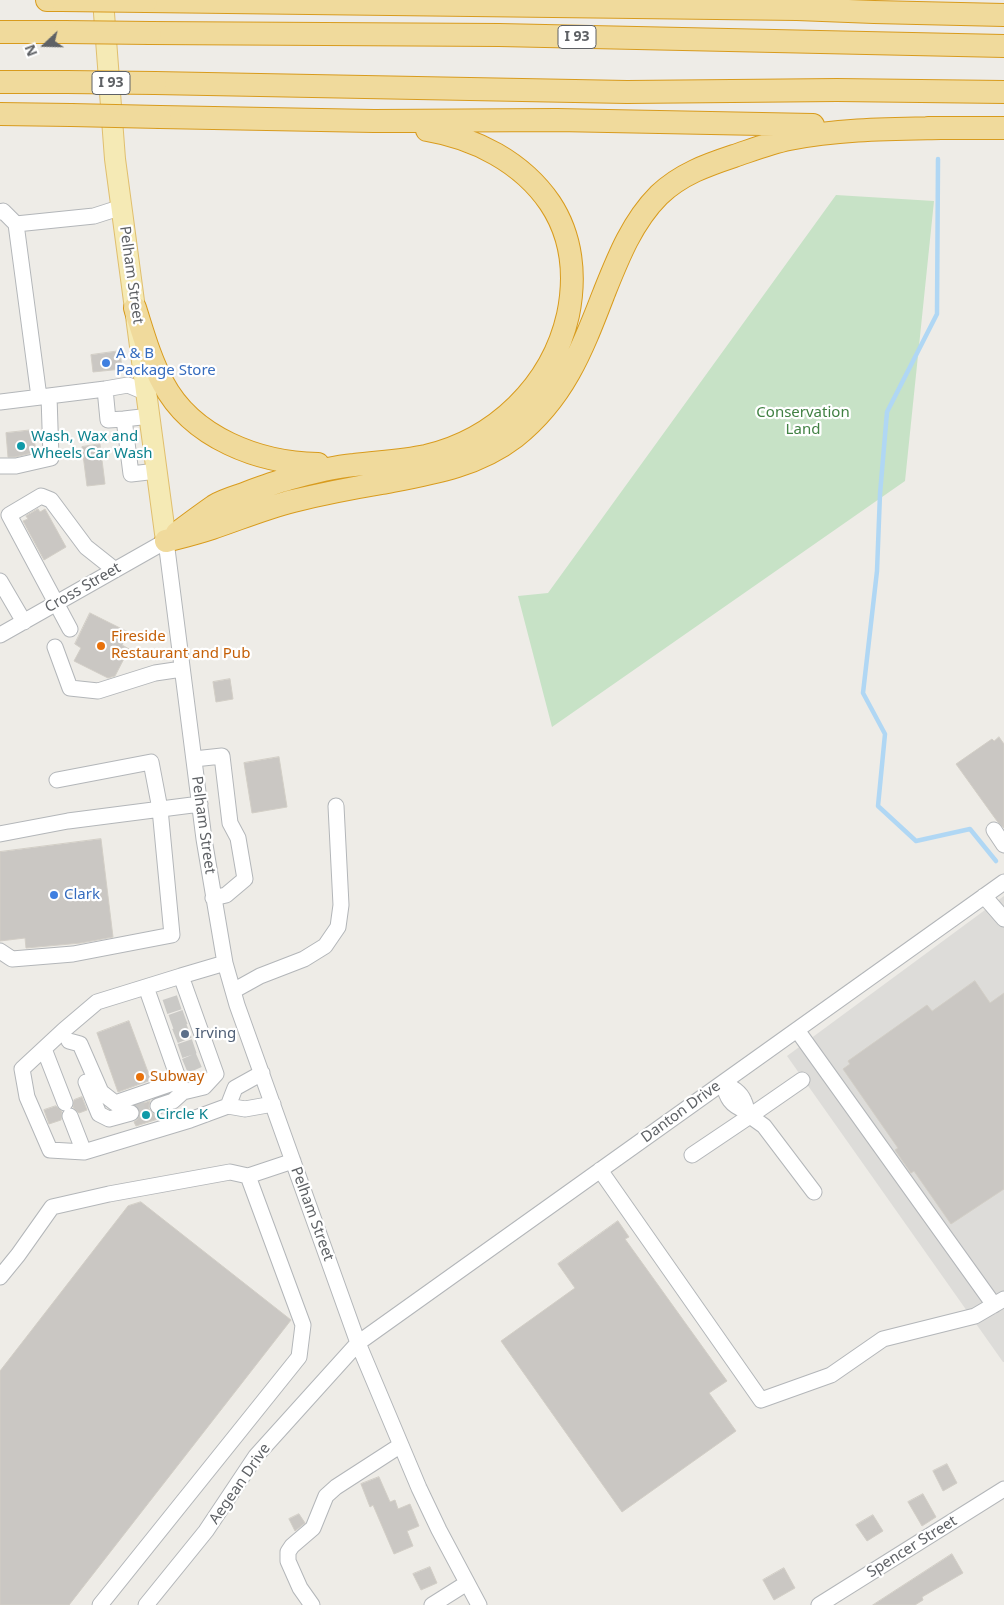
<!DOCTYPE html>
<html>
<head>
<meta charset="utf-8">
<style>
	body { margin:0 }
	#map { position:relative; width:1004px; height:1605px; overflow:hidden; background:#eeece7; font-family:"Noto Sans",sans-serif }
	canvas { display:block }
	.north { position:absolute; left:20px; top:20px; width:50px; height:50px; -webkit-text-stroke:4px #fff; paint-order:stroke; rotate:249deg; font-size:14px; font-weight:700; line-height:20px; text-align:center; color:#5e6165 }
	.north::after { content:''; display:block; margin:auto; width:18px; height:22px; background:#5e6165; clip-path:polygon(50% 0,100% 100%,50% 72%,0 100%) }
</style>
</head>
<body>
<div id="map">
<canvas width="1004" height="1605"></canvas>
<div class="north">N</div>
</div>
<script>
const g = document.querySelector('canvas').getContext('2d');
g.lineJoin = 'round';
function fillPath(path, color) {
  g.fillStyle = color;
  g.fill(path, 'evenodd');
}
function strokePath(path, color, width, dash) {
  g.strokeStyle = color;
  g.lineWidth = width;
  g.lineCap = dash ? 'butt' : 'round';
  g.setLineDash(dash || []);
  g.stroke(path);
}
function label(font, color, halo, rows, align = 'center') {
  g.font = font + ' "Noto Sans",sans-serif';
  g.lineWidth = 4.5;
  g.setLineDash([]);
  g.textBaseline = 'middle';
  g.strokeStyle = halo;
  g.fillStyle = color;
  for (const [text, x, y, turn = 0] of rows) {
    g.save();
    g.translate(x, y);
    g.rotate((+turn || 0) * Math.PI / 180);
    g.textAlign = isNaN(turn) ? turn : align;
    if (halo) g.strokeText(text, 0, 0);
    g.fillText(text, 0, 0);
    g.restore();
  }
}
const industrial = new Path2D(`
	M1004,896v466h-1l-216,-306z`);
const green = new Path2D(`
	M836,195l98,6 -29,280 -353,246 -34,-131 30,-3z`);
const stream = new Path2D(`
	M938,159l-1,155 -50,98 -7,82 -3,77 -14,122 22,41 -7,72 38,35 54,-12 26,32`);
const building = new Path2D(`
	M120,351l2,18 -29,3 -2,-17z
	M33,430l3,22 -21,5h-7l-2,-24z
	M100,444l5,40 -18,2 -5,-39z
	M38,509l2,3 5,-3 21,38 -22,13 -21,-39 5,-2 -2,-3z
	M90,613l38,19 -6,13 7,4 -14,27 -7,2 -34,-17 7,-13 -6,-4z
	M230,679l3,20 -17,3 -3,-20z
	M999,737l5,7v84l-7,-7 -41,-57 36,-25 2,2z
	M279,757l8,50 -35,6 -8,-50z
	M101,839l12,98 -32,6 -55,5 -1,-10 -25,3v-89z
	M975,981l15,22 14,-10v196l-53,35 -37,-53 -3,2 -16,-23 3,-2 -55,-79 7,-5 -2,-3 79,-56 5,6z
	M129,1021l22,59 -33,12 -21,-59z
	M82,1097l5,13 -8,3 -6,-6 1,-7z
	M150,1101l-1,4v4l3,4 8,2 1,3 -25,8 -2,-4 4,-3 2,-4v-5l-4,-4z
	M56,1106l6,6 -1,8 -12,4 -5,-14z
	M141,1202l150,118 -222,285h-69v-234l128,-165z
	M618,1221l11,16 -4,2 102,142 -18,12 27,38 -114,81 -121,-171 74,-53 -17,-24z
	M947,1464l10,19 -14,8 -10,-20z
	M379,1477l11,25 5,-2 3,9 12,-5 9,22 -12,5 6,15 -19,8 -21,-49 -3,2 -9,-23z
	M923,1494l13,23 -14,9 -14,-24z
	M299,1514l6,9 -10,8 -6,-12z
	M873,1515l10,16 -16,10 -11,-16z
	M952,1554l11,19 -41,24 1,3 -8,5h-42z
	M430,1567l7,16 -16,7 -8,-16z
	M784,1568l11,20 -21,12 -11,-20z`);
const minorTunnel = new Path2D(`
	M165,1007l15,-5
	M171,1022l14,-5
	M175,1036l15,-6
	M180,1051l15,-5
	M185,1066l14,-6
	M131,1113l27,-7`);
const minor = new Path2D(`
	M0,212l3,-1 13,13
	M105,389l3,31 16,-1
	M39,397l-23,-173 78,-8 28,-9
	M0,402l105,-13 23,-4 19,8
	M150,416l-26,3 7,55 26,-3
	M0,466h16l35,-8 -2,-62
	M0,581l24,41
	M70,629l-61,-114 32,-19 10,4 35,47 29,23
	M0,635l166,-94 38,298 21,124 12,42 121,338 61,145 20,42 40,75
	M55,647l15,41 28,3 57,-18 27,-4
	M194,759l28,-3 8,67 8,15 7,41 -19,16 -13,3
	M994,830l10,15
	M0,834l68,-13 132,-17
	M984,896l20,23
	M0,951l12,8 61,-5 99,-19 -12,-126 -9,-47 -94,18
	M181,976l-84,26 -33,28 -42,39 5,28 23,53 34,2 106,-32 38,-14 17,3 28,-5
	M146,987l37,105 21,-5 12,-13 -35,-98 44,-13
	M233,991l27,-15 44,-17 21,-13 13,-19 3,-22 -5,-99
	M797,1030l197,275
	M69,1041l11,3 21,48 14,11 64,-22
	M44,1049l21,54
	M86,1082l13,32 10,5 22,-6
	M723,1083c8,4 17,8 21,18 3,6 2,10 6,15l52,-36
	M723,1083c4,15 7,22 23,28
	M158,1106l15,-5 10,-9
	M228,1106l7,-18 27,-15
	M70,1116l14,36
	M692,1155l58,-39 14,10 50,66
	M600,1170l161,230 70,-25 52,-36 92,-23 29,-17
	M0,1277l18,-22 34,-48 57,-13 121,-22 18,4 45,-15
	M100,1605l199,-248 4,-32 -55,-149
	M146,1605l60,-74 50,-75 102,-113 646,-461
	M312,1605l-12,-17 -12,-27v-9l4,-6 21,-18 13,-32 10,-9 65,-42
	M432,1605l35,-22
	M819,1605l185,-116`);
const major = new Path2D(`
	M103,0l12,159 51,382`);
const highway = new Path2D(`
	M47,0h15
	M146,1l651,8 77,3 130,3
	M0,32h65
	M150,33l349,2 505,11
	M0,82h67
	M155,83l472,9 210,-2 167,2
	M0,114l71,1
	M160,117l214,4 183,-1 256,5
	M928,128h76
	M135,308c8,25 15,51 28,75 29,55 96,80 155,81
	M177,533c12,-9 24,-18 37,-27 8,-5 18,-8 27,-11 16,-6 31,-12 47,-16 21,-6 45,-12 66,-14 24,-3 48,-4 72,-9 69,-16 126,-70 142,-141 8,-39 4,-79 -18,-112 -28,-41 -75,-65 -123,-73
	M166,541c15,-4 31,-8 46,-13 27,-9 53,-20 81,-27 29,-7 59,-13 89,-18 47,-9 94,-16 133,-46 49,-39 67,-87 89,-144 14,-35 28,-71 55,-98 22,-21 48,-30 75,-39 18,-6 36,-13 55,-17 50,-10 101,-10 152,-11`);
const highwayBridge = new Path2D(`
	M62,0l84,1
	M65,32l85,1
	M67,82l88,1
	M71,115l89,2`);
const markers = [
	[106,363,5,"#3f7fe0"],
	[21,446,5,"#0f9aa8"],
	[101,646,5,"#e8710a"],
	[54,895,5,"#3f7fe0"],
	[185,1034,5,"#5c6f8a"],
	[140,1077,5,"#e8710a"],
	[146,1115,5,"#0f9aa8"]
];
const shields = [
	[577,37,38],
	[111,83,38]
];
const shieldNames = [
	["I 93",577,37],
	["I 93",111,83]
];
const streetNames = [
	["Pelham Street",131,275,82],
	["Cross Street",83,588,-30],
	["Pelham Street",203,825,82],
	["Danton Drive",681,1112,-36],
	["Pelham Street",312,1214,70],
	["Aegean Drive",240,1484,-55],
	["Spencer Street",912,1547,-32]
];
const shopNames = [
	["A & B",116,354],
	["Package Store",116,371],
	["Clark",64,895]
];
const parkNames = [
	["Conservation",803,413],
	["Land",803,430]
];
const cultureNames = [
	["Wash, Wax and",31,437],
	["Wheels Car Wash",31,454],
	["Circle K",156,1115]
];
const foodNames = [
	["Fireside",111,637],
	["Restaurant and Pub",111,654],
	["Subway",150,1077]
];
const serviceNames = [
	["Irving",195,1034]
];
fillPath(industrial, '#dddcd9');
fillPath(green, '#c7e2c6');
strokePath(stream, '#b0d7f4', 4.5);
fillPath(building, '#cac7c3');
strokePath(building, '#d2cec6', 1);
strokePath(minorTunnel, '#cac9c6', 15, [15, 8]);
strokePath(minor, '#b3b6b9', 17);
strokePath(major, '#e0bf6e', 22);
strokePath(highway, '#d89b1d', 24);
strokePath(minor, '#fff', 15);
strokePath(major, '#f5eab5', 20);
strokePath(highway, '#f0da9c', 22);
strokePath(highwayBridge, '#d89b1d', 24, []);
strokePath(highwayBridge, '#f0da9c', 22);
for (const [x, y, r, color] of markers) {
  const dot = new Path2D();
  dot.arc(x, y, r, 0, 2 * Math.PI);
  g.fillStyle = color;
  g.fill(dot);
  strokePath(dot, '#fff', 2);
}
for (const [x, y, w] of shields) {
  const box = new Path2D();
  box.roundRect(x - w / 2, y - 11.5, w, 23, 4);
  g.fillStyle = '#fff';
  g.fill(box);
  strokePath(box, '#5e6165', 1);
}
label('bold 14px', '#5e6165', null, shieldNames);
label('15px', '#5e6165', '#fff', streetNames);
label('15px', '#366cbe', '#fff', shopNames, 'left');
label('15px', '#418143', '#fff', parkNames);
label('15px', '#0d838f', '#fff', cultureNames, 'left');
label('15px', '#c56008', '#fff', foodNames, 'left');
label('15px', '#4e5e75', '#fff', serviceNames, 'left');
</script>
</body>
</html>
